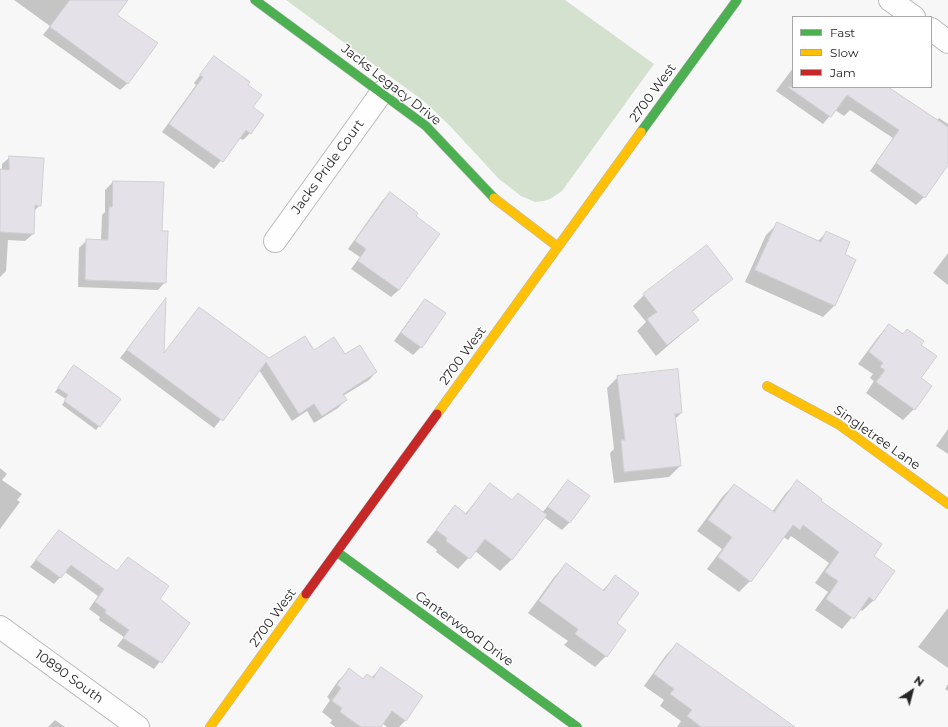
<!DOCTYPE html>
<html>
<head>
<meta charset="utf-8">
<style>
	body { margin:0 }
	#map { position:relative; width:948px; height:727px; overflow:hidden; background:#f7f7f8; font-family:Montserrat,sans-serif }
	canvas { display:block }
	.legend { position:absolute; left:792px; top:16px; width:140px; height:72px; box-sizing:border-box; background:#fff; border:1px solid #a8a8a8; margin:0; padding:5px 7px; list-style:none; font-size:12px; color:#262526 }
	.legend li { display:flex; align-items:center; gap:8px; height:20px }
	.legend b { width:20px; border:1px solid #a8a8a8 }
	.north { position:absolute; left:892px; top:671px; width:40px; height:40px; -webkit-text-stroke:3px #fff; paint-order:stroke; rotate:36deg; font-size:11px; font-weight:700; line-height:16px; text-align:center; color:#262526 }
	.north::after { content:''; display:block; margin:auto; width:14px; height:18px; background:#262526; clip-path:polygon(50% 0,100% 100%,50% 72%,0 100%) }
</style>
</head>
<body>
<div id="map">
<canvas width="948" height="727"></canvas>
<ul class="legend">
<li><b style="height:5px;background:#4caf50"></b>Fast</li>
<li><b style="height:5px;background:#ffc107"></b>Slow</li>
<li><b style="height:5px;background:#c62828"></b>Jam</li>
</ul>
<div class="north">N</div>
</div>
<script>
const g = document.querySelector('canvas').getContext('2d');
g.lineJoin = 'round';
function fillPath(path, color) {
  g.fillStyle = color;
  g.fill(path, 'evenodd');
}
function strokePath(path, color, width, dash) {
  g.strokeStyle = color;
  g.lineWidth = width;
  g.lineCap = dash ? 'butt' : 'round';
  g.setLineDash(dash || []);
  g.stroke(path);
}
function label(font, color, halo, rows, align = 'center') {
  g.font = font + ' Montserrat,sans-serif';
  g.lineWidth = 3;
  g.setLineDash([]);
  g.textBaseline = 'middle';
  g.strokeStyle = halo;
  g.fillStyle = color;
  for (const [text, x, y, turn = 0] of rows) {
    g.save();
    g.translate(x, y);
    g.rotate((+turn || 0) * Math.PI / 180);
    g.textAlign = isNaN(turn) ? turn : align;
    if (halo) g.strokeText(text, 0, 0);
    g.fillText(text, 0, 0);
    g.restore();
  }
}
const green = new Path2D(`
	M286,0h279l89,64 -92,127 -12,8 -6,2 -9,1 -14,-6 -22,-17 -49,-53 -25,-24z`);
const shadow = new Path2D(`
	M14,0h113l-11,15 12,68 -8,7 -77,-55 7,-9z
	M214,57l33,29 5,21 -2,26 -7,7 -4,-2 -25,31 -52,-37 34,-47 -2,-2z
	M793,68v19h93l51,33 2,-2 9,6v39l-24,34 -8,8 -46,-34 23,-33 -43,-28 -6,6 -9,-6 -12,14 -47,-33z
	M10,157l30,48 -6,6 -1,23 -8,7 -17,-1 -2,31 -6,6v-107h2v-6z
	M113,182l48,50 4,50 -7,8 -80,-3 1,-39 8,-8 14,1 1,-26 3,-3v-22z
	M390,193l24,24 -15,73 -8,7 -40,-28 9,-12 -12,-8 34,-48z
	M777,224l40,18 9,-9 17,22 -8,50 -12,12 -78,-35 21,-47z
	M948,253v32l-15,-12z
	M732,279l-40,33 6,8 -42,36 -19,-25 9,-9 -13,-16 11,-11z
	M425,300l-4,47 -8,8 -19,-14 24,-33z
	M165,301l-2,53 36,-46 70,52 45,-8 31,4 31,16 -7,8 -26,16 3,4 -8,8 -24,15 -7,-12 -15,10 -33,-51 -45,58 -94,-70z
	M889,325l31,20v33l-6,31 -11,11 -37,-27 8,-12 -4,-3 3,-4 -15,-10 20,-27z
	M71,370l28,56 -3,4 -34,-25 4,-6 -11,-7z
	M618,377l63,36 -7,7 6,46 -11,11 -55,6 -4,-30 4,-4 -7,-61z
	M948,429v25l-12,-8z
	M0,468l7,6 -5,6 20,14 -5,6 3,2 -20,27z
	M568,481l2,41 -8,8 -18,-13 -33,43 -11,11 -25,-20 -17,18 -22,-17 1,-2 -11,-8 29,-35 10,7 25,-30 22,17 30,12z
	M797,482l23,19 53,55 1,44 -12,11 -3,-2 -17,20 -27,-19 13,-18 -13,-9 14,-20 -38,-27 -3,4 -5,-3 -33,44 -11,11 -32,-23 15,-20 -25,-18 26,-35 11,-11 38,27 14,-19z
	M59,531l57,41 6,-7 37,35 30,24 -35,45 -37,-23 7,-9 -25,-17 1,-3 -11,-8 9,-13 -33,-24 -11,12 -24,-17z
	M566,565l36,26 13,-14 1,46 -10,33 -11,11 -31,-22 4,-4 -40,-28 27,-37z
	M948,608v60l-30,-21z
	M677,644l117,83h-117l4,-6 -21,-15 4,-6 -20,-14 22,-31z
	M381,668l41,29 -17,24 -6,6h-12l-5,-4 -3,4h-44l-5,-4 2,-3 -10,-8 8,-12 -3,-3 11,-16 11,-11 14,9 4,-4 4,3z
	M948,684v7l-3,-2z
	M55,720l10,7h-17z`);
const building = new Path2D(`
	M70,0h58l-11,15 41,28 -30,41 -78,-57z
	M214,56l36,26 -2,3 14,10 -9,12 11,8 -13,19 -5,-4 -23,32 -54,-38 34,-47 -3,-2z
	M788,87h100l60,40v38l-23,33 -49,-35 23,-33 -52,-35 -16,22z
	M9,156l35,2 -3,48 -6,-1 -1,29 -34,-2v-63l9,1z
	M113,181l51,1 -2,49h6l-2,52 -81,-3 1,-41 22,1 1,-33h3z
	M390,192l28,21 -2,3 24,18 -41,56 -41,-29 8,-12 -11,-8z
	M777,222l44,20 5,-11 24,11 -5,12 11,6 -21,46 -80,-36z
	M707,245l26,34 -41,32 7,9 -32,25 -20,-26 10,-7 -14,-18z
	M166,298l-2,55 35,-46 70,51 36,-22 9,14 20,-13 11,17 15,-9 17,27 -34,22 4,6 -25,16 -8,-12 -15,10 -33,-52 -43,59 -96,-71z
	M425,299l21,14 -24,35 -21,-15z
	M889,324l14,10 4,-5 17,12 -3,4 16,11 -16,22 11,8 -17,24 -39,-28 9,-12 -5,-3 3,-4 -14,-11z
	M74,365l47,34 -21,28 -36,-26 4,-6 -10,-7z
	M678,369l4,44 -7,1 6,52 -57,6 -3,-32h4l-8,-64z
	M568,480l22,16 -20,27 -22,-16z
	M797,480l25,19 -1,2 61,43 -8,12 21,15 -21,30 -5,-4 -15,22 -28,-20 12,-18 -13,-9 14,-20 -36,-27 -3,5 -7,-5 -42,57 -33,-25 14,-20 -24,-17 26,-36 40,28z
	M490,483l22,17 6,-7 29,22 -35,45 -27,-21 -15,20 -24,-18 1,-3 -11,-8 19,-25 11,9z
	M59,530l58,41 11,-14 41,29 -9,13 30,24 -28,40 -39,-25 6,-8 -24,-17 1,-3 -11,-8 9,-13 -33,-24 -10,13 -25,-18z
	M566,563l38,28 11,-16 24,18 -22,30 9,7 -19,27 -32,-23 3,-5 -39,-28z
	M677,643l118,84h-94l-14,-11 5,-6 -22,-16 4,-5 -20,-15z
	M381,667l42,29 -17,25 -14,-10 -11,16h-20l-21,-15 2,-4 -10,-7 9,-13 -4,-3 12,-17 14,11 4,-5 6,4z`);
const street = new Path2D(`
	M890,0l24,17
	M931,29l17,13
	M275,241l107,-149
	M0,627l138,100`);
const fast = new Path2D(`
	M255,0l171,126 68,72
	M641,132l96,-132
	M337,552l240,175`);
const slow = new Path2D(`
	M494,198l64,49
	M767,386l71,38 110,80
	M437,414l204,-282
	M210,727l96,-133`);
const jam = new Path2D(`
	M306,594l131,-180`);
const streetNames = [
	["Jacks Legacy Drive",391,85,38],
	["2700 West",653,93,-54],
	["Jacks Pride Court",328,167,-54],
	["2700 West",463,356,-54],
	["Singletree Lane",877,438,35],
	["2700 West",273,618,-54],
	["Canterwood Drive",464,629,36],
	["10890 South",69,677,36]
];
fillPath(green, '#d5e1cf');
fillPath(shadow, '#0003');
fillPath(building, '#e4e1e8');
strokePath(building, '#d0d0d2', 1);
strokePath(street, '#bababb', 24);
strokePath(fast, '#bababb', 10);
strokePath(slow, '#bababb', 10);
strokePath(jam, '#bababb', 10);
strokePath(street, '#fefefe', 22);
strokePath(fast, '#4caf50', 9);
strokePath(slow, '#ffc107', 9);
strokePath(jam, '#c62828', 9);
label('13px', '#262526', '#fff', streetNames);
</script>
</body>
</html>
